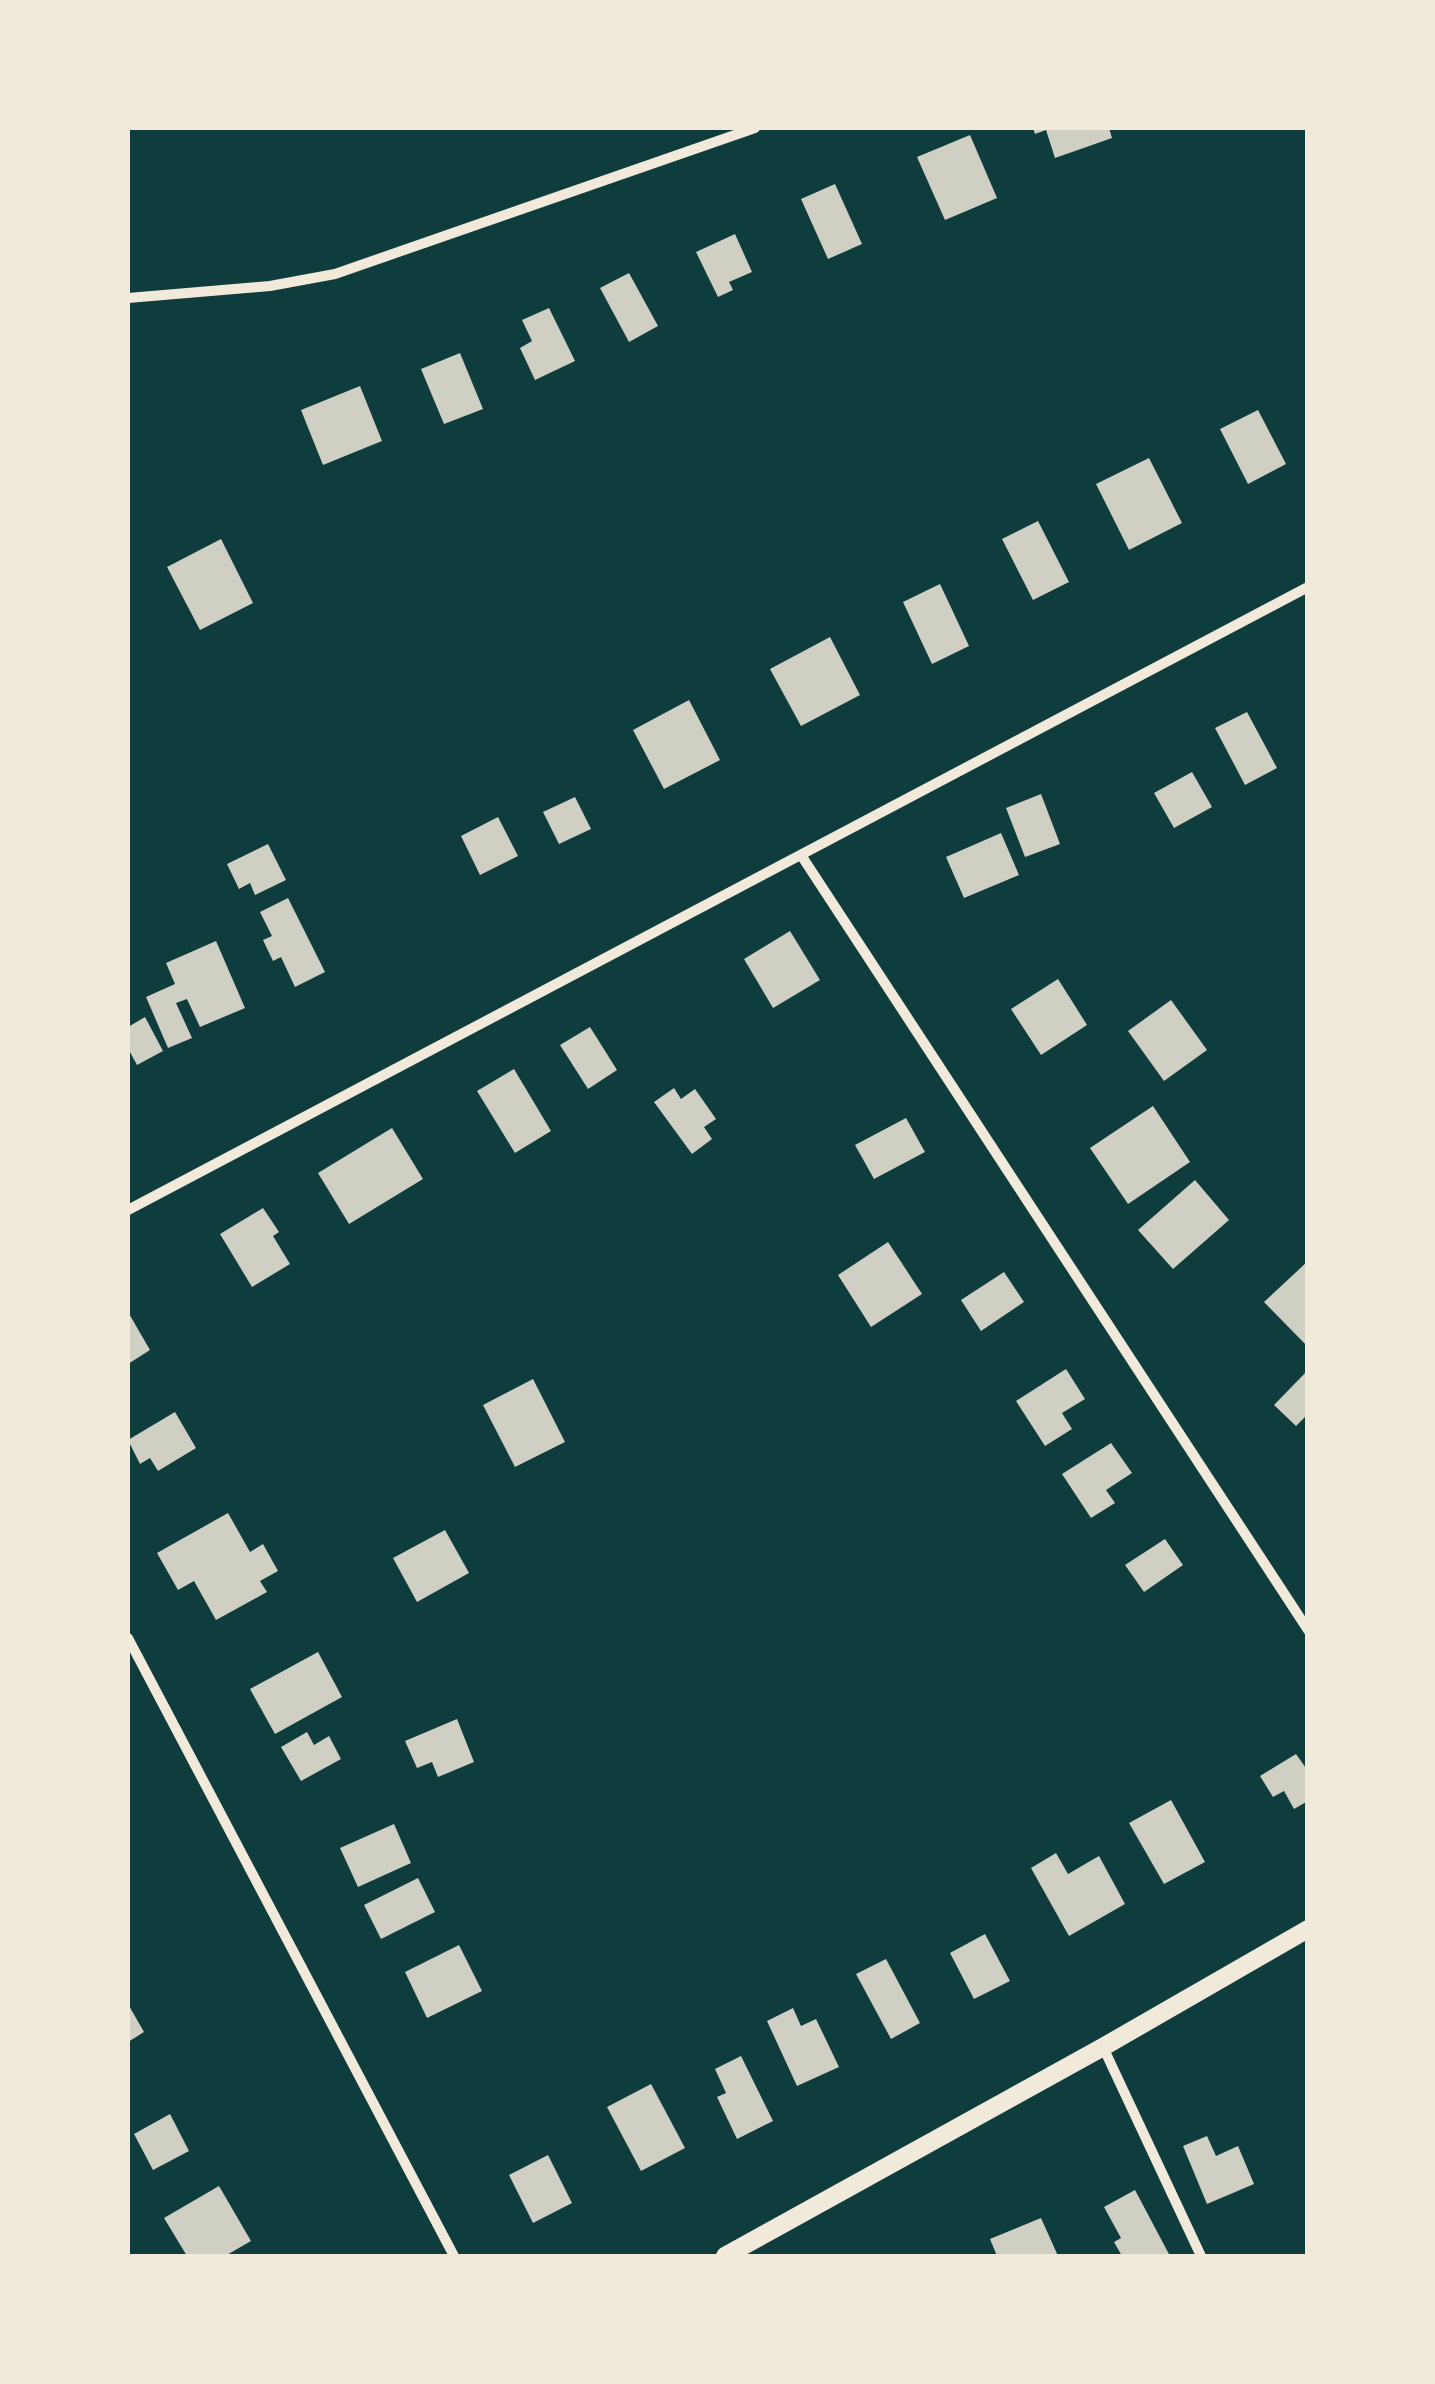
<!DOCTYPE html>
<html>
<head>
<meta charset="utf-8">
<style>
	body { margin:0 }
	#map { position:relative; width:1435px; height:2384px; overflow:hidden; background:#0f3d3e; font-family:"Work Sans",sans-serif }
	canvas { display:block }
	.frame { position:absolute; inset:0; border:130px solid #f1e9da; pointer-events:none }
</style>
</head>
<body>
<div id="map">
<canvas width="1435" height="2384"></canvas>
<div class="frame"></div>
</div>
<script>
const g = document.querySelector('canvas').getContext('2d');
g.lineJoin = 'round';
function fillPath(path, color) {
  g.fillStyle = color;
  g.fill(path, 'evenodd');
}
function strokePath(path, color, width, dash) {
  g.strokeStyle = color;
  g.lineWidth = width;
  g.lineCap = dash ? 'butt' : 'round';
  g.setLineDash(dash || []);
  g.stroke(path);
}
const building = new Path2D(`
	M1033,128h76l3,10 -57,20 -9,-28 -11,4z
	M970,135l27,63 -52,22 -28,-63z
	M835,184l27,60 -34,15 -27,-60z
	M735,234l17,38 -23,10 4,8 -15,7 -22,-45z
	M629,273l29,53 -29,16 -29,-54z
	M549,308l26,53 -40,19 -15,-32 12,-7 -10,-21z
	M460,353l23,56 -39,15 -23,-55z
	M360,386l22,55 -59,24 -22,-55z
	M1258,410l28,54 -38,20 -28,-55z
	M1149,458l33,65 -53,27 -33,-66z
	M1038,521l31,61 -36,18 -31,-61z
	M221,539l32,64 -53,27 -33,-63z
	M940,584l29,62 -37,18 -29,-62z
	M830,637l30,58 -59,31 -31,-57z
	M689,700l31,60 -56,29 -31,-59z
	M1247,712l30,56 -32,17 -30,-57z
	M1192,772l20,35 -38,21 -20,-35z
	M1041,794l19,50 -35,13 -19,-49z
	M575,797l16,32 -32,15 -16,-32z
	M498,817l20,39 -38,19 -19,-39z
	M1001,833l18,42 -55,23 -18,-41z
	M268,844l18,36 -31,15 -5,-12 -11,6 -12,-25z
	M288,898l37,74 -30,15 -14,-30 -8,4 -10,-21 9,-4 -12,-24z
	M790,931l30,49 -47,28 -29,-49z
	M216,941l29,67 -45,19 -13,-28 -11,4 16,35 -24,10 -22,-51 29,-13 -9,-21z
	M1058,979l29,46 -46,30 -30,-46z
	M1171,1000l36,50 -43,31 -36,-50z
	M145,1017l18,34 -26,14 -7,-13 -2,1v-26z
	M590,1027l27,43 -29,19 -28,-44z
	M514,1069l37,62 -36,22 -38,-62z
	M674,1088l7,11 14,-10 21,30 -12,8 8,12 -20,15 -38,-52z
	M1153,1106l37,56 -62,42 -38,-56z
	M906,1118l19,34 -51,27 -19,-34z
	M392,1128l31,51 -74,45 -31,-51z
	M1195,1180l34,40 -56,49 -35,-39z
	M263,1208l16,24 -6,4 17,28 -38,23 -32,-53z
	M888,1242l34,52 -51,33 -33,-52z
	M1308,1261v86l-44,-45z
	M1004,1272l20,30 -43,29 -20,-31z
	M128,1312l22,38 -22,14z
	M1066,1369l19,30 -23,14 10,16 -27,17 -29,-45z
	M1308,1370v44l-12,12 -22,-21z
	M533,1379l32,63 -50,25 -32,-62z
	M175,1412l21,36 -38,23 -8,-13 -10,6 -12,-24z
	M1111,1443l21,30 -26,17 9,13 -24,15 -29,-44z
	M228,1513l22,39 13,-8 15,27 -18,10 7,11 -51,28 -22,-39 -16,9 -21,-37z
	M445,1530l24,43 -52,29 -24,-44z
	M1165,1539l18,26 -39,27 -19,-27z
	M318,1652l24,45 -67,37 -25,-45z
	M457,1719l17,43 -36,15 -6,-15 -15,6 -12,-27z
	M307,1732l7,13 15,-9 12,23 -40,22 -20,-34z
	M1296,1754l12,17v30l-14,8 -10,-18 -11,6 -13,-21z
	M1171,1800l34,62 -41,22 -35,-61z
	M394,1824l17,39 -53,24 -18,-39z
	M1056,1853l12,21 31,-18 26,48 -56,32 -38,-68z
	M418,1878l17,34 -54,27 -17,-34z
	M985,1934l25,47 -36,18 -24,-46z
	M459,1945l23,46 -55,27 -22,-46z
	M886,1959l34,64 -29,16 -35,-65z
	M128,2004l16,28 -16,10z
	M793,2008l8,18 15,-7 23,48 -42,19 -30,-65z
	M741,2056l32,65 -36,18 -20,-42 9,-4 -11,-24z
	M651,2084l34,64 -44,23 -34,-64z
	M170,2114l19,37 -36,19 -19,-36z
	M1207,2136l9,20 22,-10 16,38 -47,20 -24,-58z
	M548,2155l24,48 -39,20 -24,-48z
	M219,2186l32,55 -26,15h-38l-23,-38z
	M1135,2190l35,66h-48l-8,-14 7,-4 -17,-31z
	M1041,2218l17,38h-61l-7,-17z`);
const minor = new Path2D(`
	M128,298l142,-12 65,-12 420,-146
	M801,855l507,775
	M128,1210l1180,-623
	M128,1638l326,618
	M1103,2047l98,209`);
const tertiary = new Path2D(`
	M725,2256l378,-209 205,-118`);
fillPath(building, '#cfcfc3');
strokePath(minor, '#f1e9da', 10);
strokePath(tertiary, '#f1e9da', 18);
</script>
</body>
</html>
